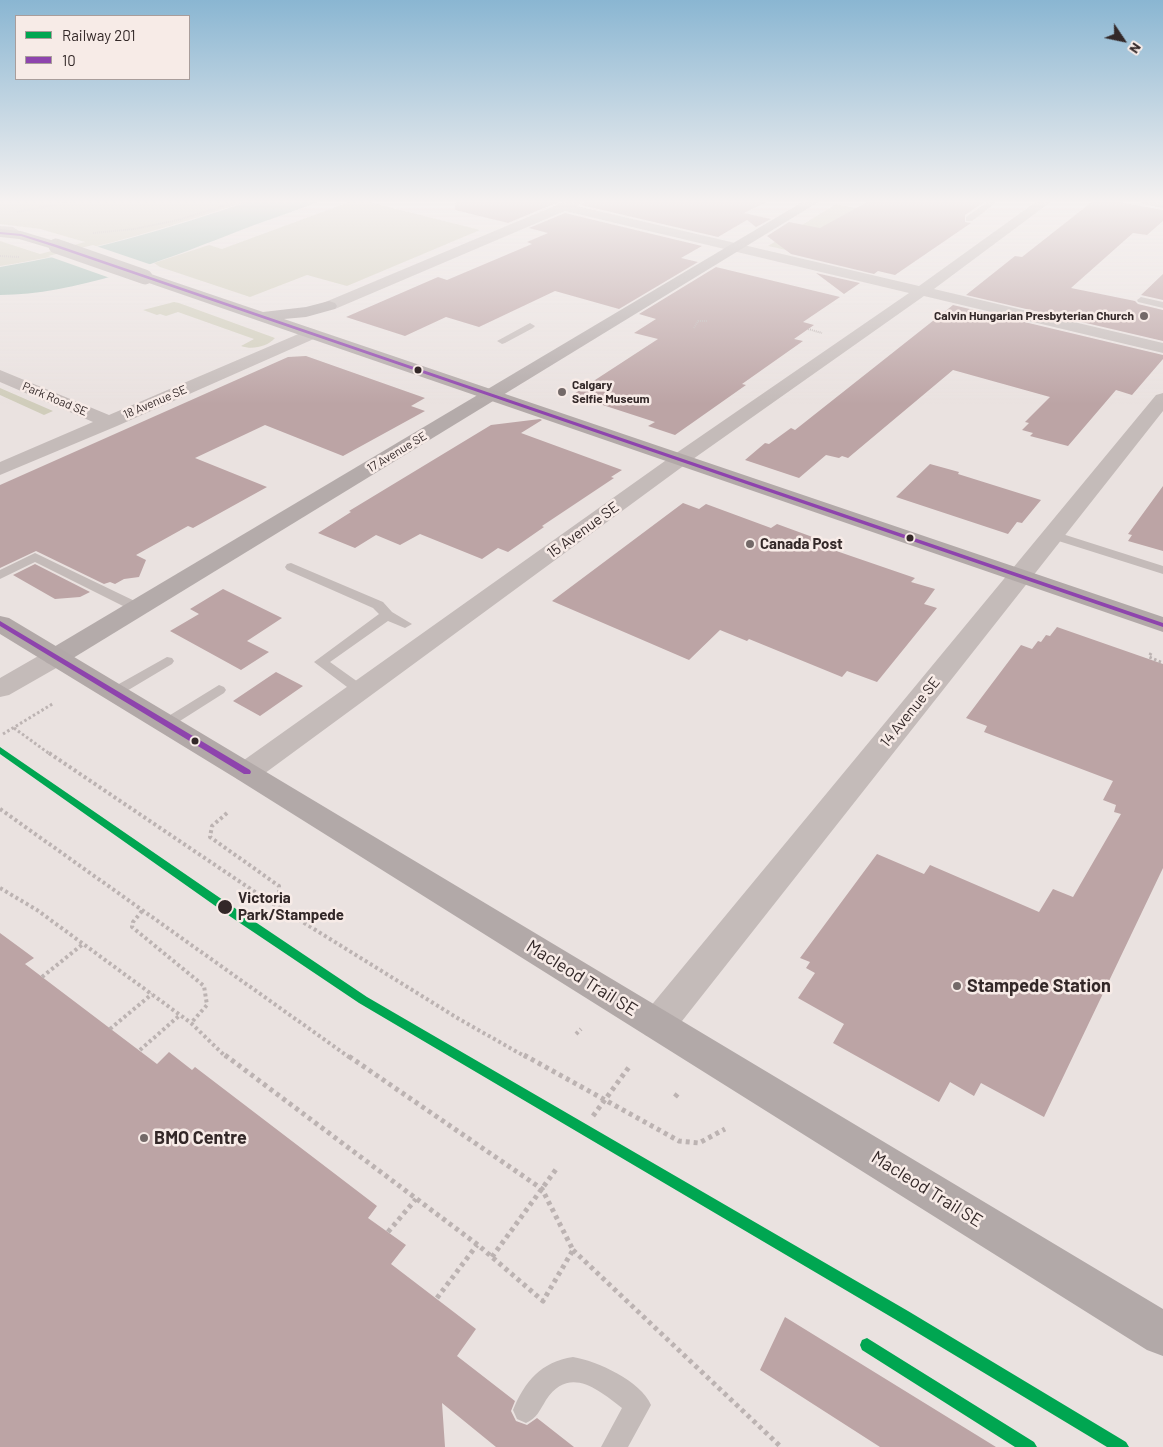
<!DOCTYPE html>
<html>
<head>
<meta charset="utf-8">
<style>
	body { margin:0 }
	#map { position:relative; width:1163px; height:1447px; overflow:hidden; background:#eae2e0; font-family:Barlow,sans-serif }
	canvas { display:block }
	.legend { position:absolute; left:15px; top:15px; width:175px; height:65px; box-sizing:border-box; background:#f7ebe7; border:1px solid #a99d9b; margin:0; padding:6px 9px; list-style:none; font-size:15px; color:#332828 }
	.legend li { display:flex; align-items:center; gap:10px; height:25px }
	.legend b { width:25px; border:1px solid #a99d9b }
	.north { position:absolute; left:1098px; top:15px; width:50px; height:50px; -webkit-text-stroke:4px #f7ebe7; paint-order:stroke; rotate:124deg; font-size:14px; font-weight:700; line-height:20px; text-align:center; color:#332828 }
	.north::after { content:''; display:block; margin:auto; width:18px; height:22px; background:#332828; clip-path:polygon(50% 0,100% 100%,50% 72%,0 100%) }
</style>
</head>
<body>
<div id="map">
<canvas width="1163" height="1447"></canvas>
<ul class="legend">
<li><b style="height:6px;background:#00a651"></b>Railway 201</li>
<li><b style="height:6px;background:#8e44ad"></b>10</li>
</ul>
<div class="north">N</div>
</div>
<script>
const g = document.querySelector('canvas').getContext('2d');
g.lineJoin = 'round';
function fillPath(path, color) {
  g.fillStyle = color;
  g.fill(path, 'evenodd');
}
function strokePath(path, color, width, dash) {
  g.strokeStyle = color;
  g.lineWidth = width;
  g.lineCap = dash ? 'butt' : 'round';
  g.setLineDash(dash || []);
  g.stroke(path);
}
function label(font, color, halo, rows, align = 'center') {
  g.font = font + ' Barlow,sans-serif';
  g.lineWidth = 5;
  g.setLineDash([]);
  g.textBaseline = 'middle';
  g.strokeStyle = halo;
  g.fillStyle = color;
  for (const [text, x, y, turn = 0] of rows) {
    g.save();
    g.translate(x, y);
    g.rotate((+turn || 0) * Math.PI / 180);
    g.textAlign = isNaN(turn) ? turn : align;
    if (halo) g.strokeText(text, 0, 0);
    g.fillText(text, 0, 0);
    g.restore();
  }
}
const green = new Path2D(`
	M0,201h248c-82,27 -163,52 -248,65v-25l40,13 45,-12 -45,-13 -40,-5z
	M352,201h13l115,29 -133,56 -40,-11 -57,22 -90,-30 -6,-4 55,-18 13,4z
	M836,204l62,13 -71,42 -59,-13z
	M174,302l5,1 96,35c-8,9 -23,12 -34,8l13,-7 -76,-27 -12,4 -6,-2 -3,1 -14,-5z
	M0,388l53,23 -9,4 -44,-20z`);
const water = new Path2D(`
	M250,201h70c-29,12 -60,21 -89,33 -69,27 -157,61 -231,61v-28c86,-14 168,-38 250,-66z`);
const pier = new Path2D(`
	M93,245l59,20 -42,13 -62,-22z`);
const building = new Path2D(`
	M456,201h105l-53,22 -53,-13z
	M586,201h182l-24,12 27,6 -15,8 -9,-7 -29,17 -137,-32z
	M869,201h117l-21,14v7l6,1 -76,52 -17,-4 -4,3 -83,-20 -24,-18 22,-14 31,6z
	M1093,201h20l50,9v11l-16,14 -14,-2 -62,55 64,13 3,3 25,6v31l-197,-46 49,-39 7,1z
	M565,213l137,33 -21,12 17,4 -79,47 -64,-18 -76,36 -33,-10 -41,19 -59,-19 92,-40 9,3 85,-36 -5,-2 21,-9 -19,-5z
	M716,267l124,30 -37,25 11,3 -20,14 9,2 -61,43 4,1 -71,50 -27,-9 7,-4 -83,-27 86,-56 -24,-6 22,-14 -17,-5z
	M816,273l44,10 -16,11z
	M1163,274v26l-22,-5z
	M953,305l210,50v4l-31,36 -16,-5 -48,56 -38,-10 3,-3 -11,-3 7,-7 -4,-1 25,-25 -97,-27 -105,88 -6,-2 -3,2 -13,-3 -27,23 -54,-18 20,-17 4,1 22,-16 4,2z
	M306,356l119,42 -14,8 14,5 -82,45 -78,-31 -70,33 72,29 -74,41 -5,-2 -52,29 10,5 -7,17 -15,2 -9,5 -5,-2 -6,2 -68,-33 -36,17v-83l288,-128z
	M540,419l2,1 -21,13 101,37 -11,7 3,1 -72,48 2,1 -36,25 -10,-4 -16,11 -62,-25 -20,11 -24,-10 -21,13 -37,-15 33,-21 -2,-1 142,-86z
	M930,464l29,8 -1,2 83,26 -19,23 -5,-1 -9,12 -112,-37z
	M1163,486v65l-35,-10 4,-6 -4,-1z
	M683,503l16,6 7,-5 65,24 6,-4 41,15 -2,5 99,34 -4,4 24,7 -11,15 13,4 -60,74 -30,-11 -5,6 -93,-38 -2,2 -27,-11 -31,30 -137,-59z
	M35,564l55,28 -10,5 -25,2 -42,-24z
	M223,589l59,29 -35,23 22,11 -28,18 -71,-39 29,-17 -9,-5z
	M1057,627l106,37v204l-119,249 -63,-34 -7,13 -24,-14 -11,20 -106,-59 11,-19 -46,-26 17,-25 -9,-5 4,-6 -10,-4 77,-104 47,20 6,-9 109,47 14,-23 20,8 48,-83 -7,-2 2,-7 -13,-5 10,-19 -129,-49 3,-6 -21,-8 55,-73 11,4 6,-8 3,1 5,-7 4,1z
	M276,672l27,14 -43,30 -27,-15z
	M0,933l34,25 -9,6 132,100 12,-12 23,18 3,-3 182,139 -9,12 38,27 -15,19 85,65 -19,27 58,45 -4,10 5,10 11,4 10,-7 37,29h-78l-54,-44 3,44h-445z
	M785,1317l211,130h-116l-120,-77z`);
const pathFar3 = new Path2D(`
	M17,212l58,-11
	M93,233l41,-4 44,-9 61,-19
	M0,256l19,1
	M694,328l4,-7h9
	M808,329l14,4`);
const pathFar2 = new Path2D(`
	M1151,653l-2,4 14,6
	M14,728l37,27
	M3,734l51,-31`);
const pathFar1 = new Path2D(`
	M49,753l215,145 195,121 67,38
	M0,809l349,248
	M227,813l-15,13 -2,11 69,49v9l-6,9
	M0,888l37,22 154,113 35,34
	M142,911l-9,11 -1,5 72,59 3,19 -16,18
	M42,977l41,-33
	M110,1029l42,-35
	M576,1034l5,-5
	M140,1050l40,-35`);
const path = new Path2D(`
	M225,1055l253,190 65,56 30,-51 -31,-61 -195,-134
	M524,1055l155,86 20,2 26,-14
	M675,1097l4,-5
	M593,1116l36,-49
	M388,1232l28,-33
	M573,1250l208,197
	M492,1257l65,-89
	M437,1298l40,-53`);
const service = new Path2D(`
	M989,201l7,2 -24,18h-6v-4z
	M0,226l13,1 12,8 -4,2 -13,-6 -8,-1z
	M1141,297l22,5v6l-25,-6 -1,-2z
	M530,323l5,3 -2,2 -28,15 -3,1 -5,-3z
	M1053,531l110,35v8l-114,-36 -2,-3z
	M35,553l108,52 2,3 -2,3h-10l-98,-49 -35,17v-9z
	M291,563l92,39 9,10 20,12 -7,4 -17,-7 -58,41 35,25 2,3 -2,3h-10l-41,-31 65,-48 -6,-6 -86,-38 -2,-3 2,-3z
	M167,657l5,1 2,3 -2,3 -52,31h-10l-2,-3 2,-3z
	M219,685l5,2 2,3 -2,3 -52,33h-10l-2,-3 2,-3z
	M573,1357c24,4 68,24 78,48l-23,42h-27l21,-39c-24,-19 -53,-43 -76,-8 -6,10 -9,18 -20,23l-9,-4 -4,-9c12,-29 28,-48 60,-53z`);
const minor = new Path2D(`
	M566,201h18l-7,5 342,80 118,-85h15l-118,88 229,54v10l-239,-57 -238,168 -429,315 -10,3 -10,-3 -4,-7 4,-7 435,-309 237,-163 -344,-82 -230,98h-12l-2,-3 2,-3z
	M310,329l6,1 2,4 -2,4 -199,88 -117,49v-13l93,-40 -93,-40v-12l109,45z
	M1163,393v18l-492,624 -13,4 -13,-4 -5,-11 5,-11 511,-618z
	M56,649l9,2 4,6 -4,6 -56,32 -9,2v-19l47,-27z`);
const tertiary = new Path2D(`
	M1141,201h22v7l-21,-4z`);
const secondary = new Path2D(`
	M804,201h16l-755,462 -9,2 -9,-2 -4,-6 4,-6z`);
const primary = new Path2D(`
	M0,229l21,2 40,12 2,3 -2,3 -5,1 -37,-11 -19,-2z
	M145,272l118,40 43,-5 23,-6 6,2 2,3 -2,3 -29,8 -22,2 879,298v15l-1023,-352 -3,-3 3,-3z
	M0,616l9,2 1154,691v47l-16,-6 -910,-571 -237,-145z`);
const primaryBridge = new Path2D(`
	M56,246l89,31`);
const bus1 = new Path2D(`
	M0,232l21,2 36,11 1106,378v4l-1108,-380 -34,-11 -21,-2z
	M0,621l250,149 1,2 -1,2h-6l-244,-148z`);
const rail1 = new Path2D(`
	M0,747l239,164 128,86 541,314 218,131 3,5h-22l-209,-126 -539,-318 -128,-86 -231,-163z
	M867,1338l167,104 3,5h-22l-153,-97 -2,-5 2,-5z`);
const markers = [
	[1144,316,5,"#736968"],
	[418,370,4.5,"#332828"],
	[562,392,5,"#736968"],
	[910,538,4.5,"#332828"],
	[750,544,5,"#736968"],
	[195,741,4.5,"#332828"],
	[225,907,8,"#332828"],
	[957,986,5,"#736968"],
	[144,1138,5,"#736968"]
];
const farPoinames = [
	["Calvin Hungarian Presbyterian Church",1134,316],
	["Calgary",572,385,"left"],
	["Selfie Museum",572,399,"left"]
];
const farStreetnames = [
	["Park Road SE",55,399,23],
	["18 Avenue SE",155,402,-23],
	["17 Avenue SE",397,452,-31]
];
const streetNames = [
	["15 Avenue SE",583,530,-36],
	["14 Avenue SE",910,712,-51]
];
const poiNames = [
	["Canada Post",760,544]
];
const stopNames = [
	["Victoria",238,898],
	["Park/Stampede",238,915]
];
const nearStreetnames = [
	["Macleod Trail SE",582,978,32],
	["Macleod Trail SE",927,1189,32]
];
const nearPoinames = [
	["Stampede Station",967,986],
	["BMO Centre",154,1138]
];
fillPath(green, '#d0cdbb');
fillPath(water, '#9ebab2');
fillPath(pier, '#eae2e0');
fillPath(building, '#bca4a5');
strokePath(pathFar3, '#bcb3b2', 2, [1, 1]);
strokePath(pathFar2, '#bcb3b2', 3, [2.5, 2.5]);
strokePath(pathFar1, '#bcb3b2', 4, [3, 3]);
strokePath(path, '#bcb3b2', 5, [4, 4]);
fillPath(service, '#c4bbb9');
fillPath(minor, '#c4bbb9');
fillPath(tertiary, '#c4bbb9');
fillPath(secondary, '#b4abaa');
fillPath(primary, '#b2a9a8');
strokePath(primaryBridge, '#b2a9a8', 15);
fillPath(bus1, '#8e44ad');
fillPath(rail1, '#00a651');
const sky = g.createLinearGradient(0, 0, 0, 404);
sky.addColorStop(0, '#8ab6d2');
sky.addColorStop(0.5, '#f6f2f1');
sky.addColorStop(1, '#f6f2f100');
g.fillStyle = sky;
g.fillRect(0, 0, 1163, 404);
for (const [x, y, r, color] of markers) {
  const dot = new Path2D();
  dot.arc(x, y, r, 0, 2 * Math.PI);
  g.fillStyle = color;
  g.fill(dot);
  strokePath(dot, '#f7ebe7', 2);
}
label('bold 12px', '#332828', '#f7ebe7', farPoinames, 'right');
label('12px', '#332828', '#f7ebe7', farStreetnames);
label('15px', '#332828', '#f7ebe7', streetNames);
label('bold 15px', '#332828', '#f7ebe7', poiNames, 'left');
label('bold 15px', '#332828', '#f7ebe7', stopNames, 'left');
label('18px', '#332828', '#f7ebe7', nearStreetnames);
label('bold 18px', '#332828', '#f7ebe7', nearPoinames, 'left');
</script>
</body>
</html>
